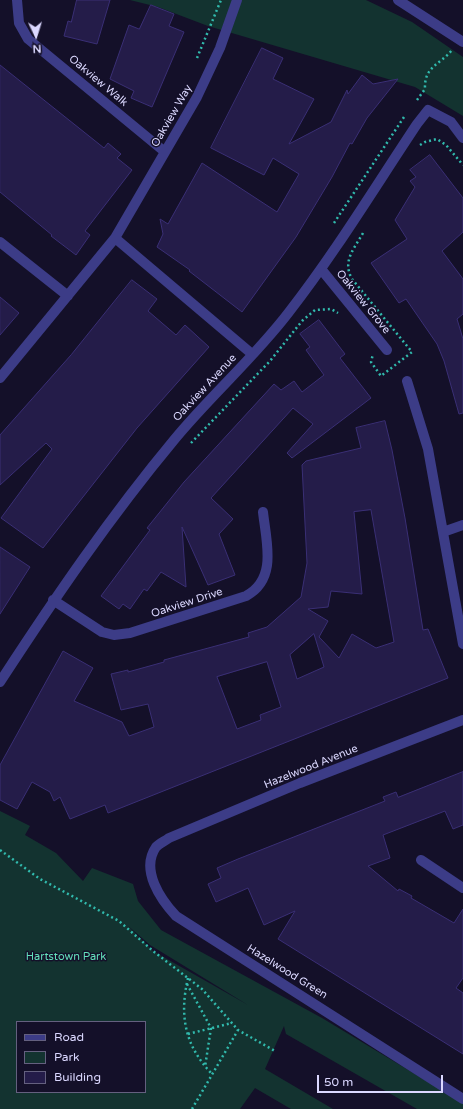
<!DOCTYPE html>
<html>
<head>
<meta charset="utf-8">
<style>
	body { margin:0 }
	#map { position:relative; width:463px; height:1109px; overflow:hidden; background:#141029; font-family:"Varela Round",sans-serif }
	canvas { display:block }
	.legend { position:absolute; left:16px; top:1021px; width:130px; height:72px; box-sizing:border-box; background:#141029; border:1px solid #64607f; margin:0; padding:5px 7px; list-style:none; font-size:12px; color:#dbd8ff }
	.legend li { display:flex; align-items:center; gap:8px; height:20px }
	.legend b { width:20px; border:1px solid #64607f }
	.north { position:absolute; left:16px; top:16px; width:40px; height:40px; -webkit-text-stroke:3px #141029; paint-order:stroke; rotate:176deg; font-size:11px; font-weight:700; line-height:16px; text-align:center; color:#dbd8ff }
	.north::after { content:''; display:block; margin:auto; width:14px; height:18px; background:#dbd8ff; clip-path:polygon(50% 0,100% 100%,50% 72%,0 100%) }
	.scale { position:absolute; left:317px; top:1075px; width:126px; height:18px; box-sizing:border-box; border:2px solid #dbd8ff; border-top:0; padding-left:5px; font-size:12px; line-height:14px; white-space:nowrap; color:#dbd8ff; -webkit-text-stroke:3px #141029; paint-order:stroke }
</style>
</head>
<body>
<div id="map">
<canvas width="463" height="1109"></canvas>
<ul class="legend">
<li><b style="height:5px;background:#3c3c87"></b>Road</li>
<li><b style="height:11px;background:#133330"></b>Park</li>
<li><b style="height:11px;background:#241c49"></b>Building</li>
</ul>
<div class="north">N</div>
<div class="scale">50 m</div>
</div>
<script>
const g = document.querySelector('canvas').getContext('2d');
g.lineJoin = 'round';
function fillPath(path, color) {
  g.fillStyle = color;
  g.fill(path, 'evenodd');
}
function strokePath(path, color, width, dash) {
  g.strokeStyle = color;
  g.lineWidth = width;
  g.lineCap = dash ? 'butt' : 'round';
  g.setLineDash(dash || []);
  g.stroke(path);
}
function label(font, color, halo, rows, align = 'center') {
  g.font = font + ' "Varela Round",sans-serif';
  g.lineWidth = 3;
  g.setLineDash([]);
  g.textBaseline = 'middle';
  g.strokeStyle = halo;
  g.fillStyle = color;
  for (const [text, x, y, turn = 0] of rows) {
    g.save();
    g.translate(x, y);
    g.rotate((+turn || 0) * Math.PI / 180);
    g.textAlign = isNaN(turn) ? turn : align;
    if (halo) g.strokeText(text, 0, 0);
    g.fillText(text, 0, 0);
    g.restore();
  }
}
const green = new Path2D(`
	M130,0h236l46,22 51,35v59l-48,-29 -207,-61 -50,-19z
	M0,811l30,15 -5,9 31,18 27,28 9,-13 41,16 5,17 23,29 161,88 141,85v6h-46l-131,-75 -2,-8 -19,43 68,40h-42l-36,-21 -15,21h-240zM127,925l23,20 98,60 -95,-54zM17,1022h128v70h-128z`);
const building = new Path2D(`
	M77,0h33l-13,44 -33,-8 4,-15 3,1z
	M151,5l23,9 -5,12 15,6 -32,75 -21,-9 3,-7 -24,-12 19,-54 10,4z
	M262,48l21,10 -10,21 41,20 -25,45 42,-22 16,-32 1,4 14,-19 11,9 25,-5 -31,39 -15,26 -2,-1 -18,34 -36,60 -54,75 -53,-41 1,-1 -33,-23 6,-13 -3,-15 8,5 34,-61 75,49 22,-38 -26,-16 -9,17 -53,-27z
	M0,65l104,83 4,-5 13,11 -4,4 15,12 -47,61 5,4 -14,20 -25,-19 1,-1 -52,-43z
	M430,155l33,43v34l-21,19 21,28v35l-6,5 6,20v74l-4,1 -15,-53 -7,-17 -31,-45 -7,4 -28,-40 36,-24 -12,-19 20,-33 -5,-6 6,-4 -6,-7z
	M132,280l25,19 -9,12 28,24 9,-10 24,22 -72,81 -94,120 -42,-30 51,-69 -6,-6 -46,42v-50l71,-80z
	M0,297l19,16 -19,22z
	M319,320l26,34 -5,4 31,40 -79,60 -5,-5 26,-29 -20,-16 -82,90 22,21 -14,15 16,41 -27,10 -26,-58 4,60 -25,-15 -14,19 -3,-2 -14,20 -7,-5 -4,5 -18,-13 49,-66 -3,-2 37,-46 90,-98 7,6 13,-9 8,11 22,-17 -18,-25 4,-3 -10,-13z
	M385,421l7,29 13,68 18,112 5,-1 20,49 -340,135 -3,-8 -35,14 -10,-22 -6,4 -4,-9 -18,-10 -15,27 -17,-9v-35l63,-114 30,17 -19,33 48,21 7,14 25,-9 -6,-23 -27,6 -10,-36 17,-4v2l36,-10v-2l85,-23 -1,-4 19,-6 34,-30 6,-34 -5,-98 4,-4 55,-13 -5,-20zM371,510l23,132 -18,6 -24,-14 -13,24 -20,-21 9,-16 -20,-12 20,-2 3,-16 31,3 -8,-82zM314,634l10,33 -27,12 -7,-24zM267,662l14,45 -21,8 1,5 -24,9 -20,-52z
	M0,547l30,20 -30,47z
	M463,772v53l-10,4 -8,-18 -62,24 7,23 -22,8 30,25 1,-2 13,7 -1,2 43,25 9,-14v69l-7,10 7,5v61l-185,-115 17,-28 -31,14 -16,-37 -32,14 -8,-18 13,-6 -4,-10 21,-9 147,-58 -2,-4 13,-5 2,5z`);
const path = new Path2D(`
	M197,58l24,-58
	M417,100l8,-11c-1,-23 15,-24 27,-39
	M420,145l5,-3 12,-3 9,6 17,20
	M334,223l70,-106
	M363,233c-9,16 -21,28 -11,46l60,73 -31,24 -10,-14 2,-8
	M191,443l79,-82 32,-40 13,-11 16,-1 7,4
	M0,850l40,29 79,42 34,30 49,38 36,41 37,21
	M188,978c-9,38 -3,68 24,96
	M187,984l24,44 -6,39
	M188,1034l44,-11
	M192,1109l46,-79`);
const minor = new Path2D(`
	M17,0l2,23 9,16 137,113
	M115,238l137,116
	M0,242l68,54
	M321,269l66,81
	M0,378l115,-140 82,-141 23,-49 17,-48
	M407,381l21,68 35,195
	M443,532l20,-7
	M53,600l49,32 12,3 16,-2 116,-37c32,-17 20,-55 17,-84
	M0,682c54,-83 110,-165 174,-242 36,-44 80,-82 115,-128 46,-59 86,-125 128,-188l11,-14 23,12 12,16
	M463,720l-163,63 -131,55c-4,3 -10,6 -13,9 -16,23 5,53 20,69l287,183
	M421,860l42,28`);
const tertiary = new Path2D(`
	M398,0l65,42`);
const streetNames = [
	["Oakview Walk",98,81,40],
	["Oakview Way",172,116,-60],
	["Oakview Grove",363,302,51],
	["Oakview Avenue",205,388,-47],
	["Oakview Drive",187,603,-18],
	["Hazelwood Avenue",311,767,-22],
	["Hazelwood Green",287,972,32]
];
const parkNames = [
	["Hartstown Park",66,957]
];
fillPath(green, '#133330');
fillPath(building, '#241c49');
strokePath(building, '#3a2f75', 1);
strokePath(path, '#31baad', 2.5, [2, 3]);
strokePath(minor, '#3c3c87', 10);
strokePath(tertiary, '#3c3c87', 10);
label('11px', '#dbd8ff', '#141029', streetNames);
label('11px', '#63e0bc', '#141029', parkNames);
</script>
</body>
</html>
